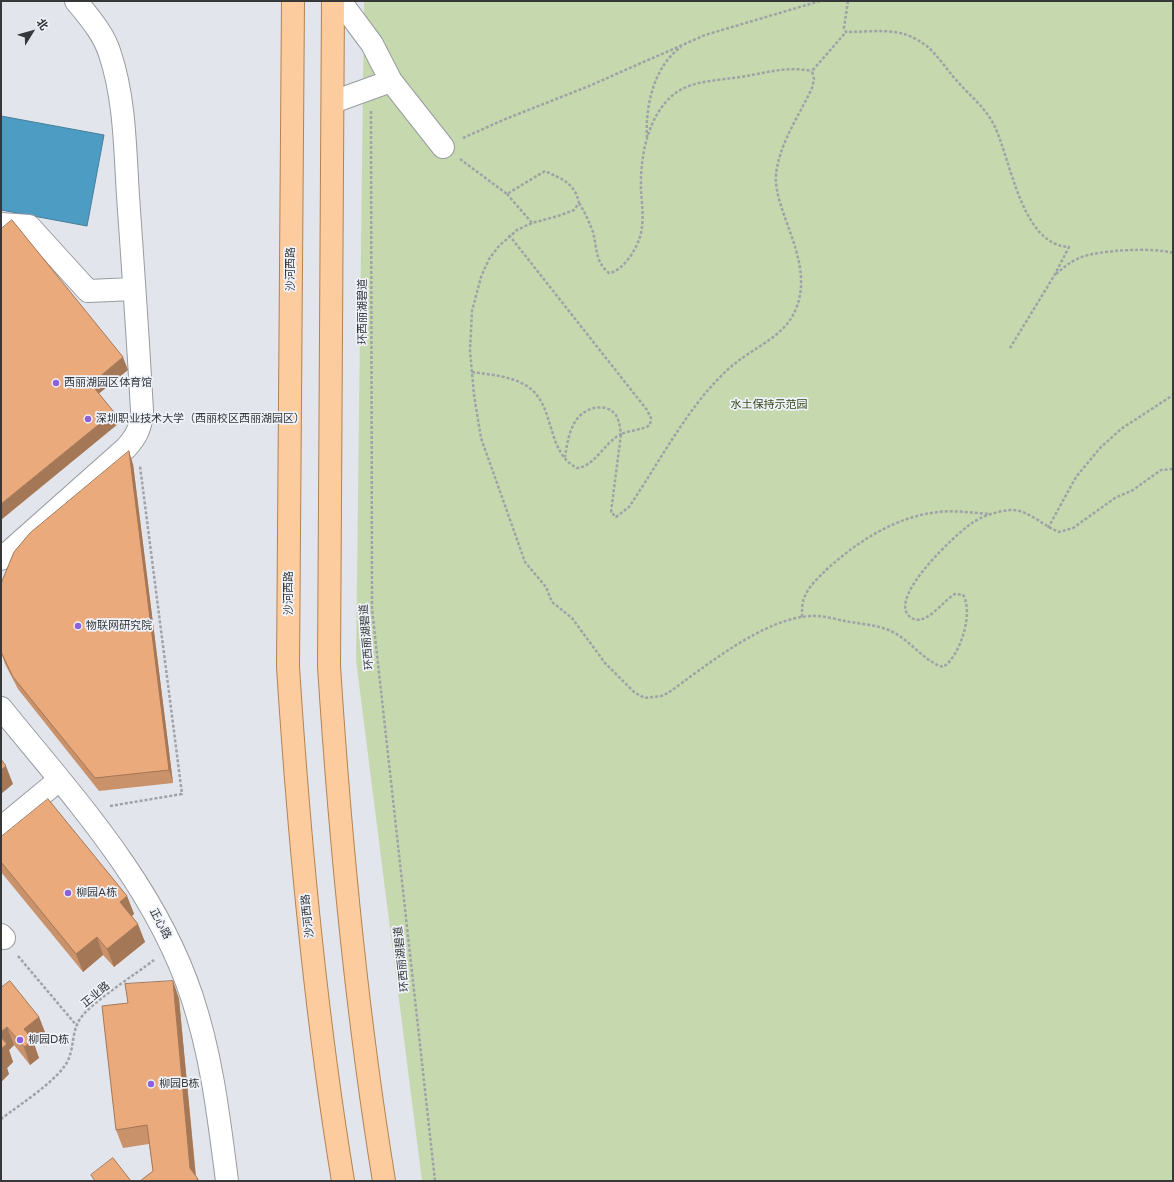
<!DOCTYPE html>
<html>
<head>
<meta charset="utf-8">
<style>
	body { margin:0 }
	#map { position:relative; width:1174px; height:1182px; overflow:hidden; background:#e2e5eb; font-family:"Varela Round","Noto Sans SC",sans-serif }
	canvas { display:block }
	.frame { position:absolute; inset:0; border:2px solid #353739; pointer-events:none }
	.north { position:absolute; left:12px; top:12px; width:40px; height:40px; -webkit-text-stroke:3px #eff2f9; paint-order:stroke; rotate:53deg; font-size:11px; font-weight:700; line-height:16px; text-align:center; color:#353739 }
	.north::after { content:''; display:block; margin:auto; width:14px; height:18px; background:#353739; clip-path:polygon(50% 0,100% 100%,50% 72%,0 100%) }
</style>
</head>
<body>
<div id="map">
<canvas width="1174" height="1182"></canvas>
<div class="frame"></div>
<div class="north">北</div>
</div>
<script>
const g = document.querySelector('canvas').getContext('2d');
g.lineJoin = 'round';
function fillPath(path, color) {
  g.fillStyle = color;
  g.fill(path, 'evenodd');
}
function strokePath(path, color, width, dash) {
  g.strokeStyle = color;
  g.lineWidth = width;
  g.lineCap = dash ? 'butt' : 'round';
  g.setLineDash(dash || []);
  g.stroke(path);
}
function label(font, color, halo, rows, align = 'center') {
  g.font = font + ' "Varela Round","Noto Sans SC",sans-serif';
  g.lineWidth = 3.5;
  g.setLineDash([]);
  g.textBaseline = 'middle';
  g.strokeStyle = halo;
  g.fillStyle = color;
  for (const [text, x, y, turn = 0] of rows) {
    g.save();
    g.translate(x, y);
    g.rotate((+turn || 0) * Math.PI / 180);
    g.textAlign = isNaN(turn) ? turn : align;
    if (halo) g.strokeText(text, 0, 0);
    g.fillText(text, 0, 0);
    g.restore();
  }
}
const green = new Path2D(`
	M364,1h809v1180h-751l-66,-521z`);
const water = new Path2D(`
	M1,116l103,19 -17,91 -86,-16z`);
const path = new Path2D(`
	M848,1l-4,27 2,4c19,0 40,-3 58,2 7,2 18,8 24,13 11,10 19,23 29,34 13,15 28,26 37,44 17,34 27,120 75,122l-15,29 -44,72
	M371,111l1,498 63,572
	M463,138l40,-18 86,-34 116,-51 115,-34
	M647,138c-2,-32 7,-72 34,-91
	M460,159l47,35 38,-23c17,8 30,12 34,32l-5,7 -16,6 -26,7 -15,7 -18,16 -10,13 -8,18 -9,34 -2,40 4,44 7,43 44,124 21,25 6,15 20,16 33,45 30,30 10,5 16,-2 7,-3c38,-27 96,-75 143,-77 12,-1 27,4 39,6 12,2 25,3 36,7 23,8 35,31 57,38 17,-10 31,-55 20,-72l-8,-1c-11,5 -32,38 -47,21 -17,-21 48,-81 64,-92 10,-7 26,-12 38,-13 18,-1 33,16 49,22l14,-4 42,-30 18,-8 28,-20 12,-1
	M507,194l25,29
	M579,203c6,9 10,19 14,29 4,15 2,30 16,41 15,-2 29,-26 32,-40 3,-14 1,-29 0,-43 -1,-32 6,-73 32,-95 17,-14 40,-14 60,-17 26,-3 53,-13 79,-7
	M509,235l138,175 4,8 -1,7c-8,5 -19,5 -29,9l-10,78 5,5 13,-10c25,-37 50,-83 79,-117 10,-11 21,-23 33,-31 19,-14 44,-25 54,-48 15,-33 -1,-67 -12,-99 -4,-12 -8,-25 -7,-38 4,-32 23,-58 36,-86l2,-9 -2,-8 34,-39
	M1056,274c7,-6 14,-12 23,-16 19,-8 74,-11 94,-5
	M472,372c20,3 43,4 59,17 24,20 16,64 46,79 16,0 29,-27 44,-34 -1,-7 -2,-15 -6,-20 -10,-12 -30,-6 -38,5 -8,11 -10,25 -12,38
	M1048,528l28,-51 24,-29 21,-19 52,-34
	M802,617c0,-8 0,-15 3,-21 4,-10 14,-19 21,-26 32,-29 69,-53 112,-58 17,-2 36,1 52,2
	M110,806l72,-12 -42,-328
	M18,956l59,70
	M1,1119c18,-14 61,-41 68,-61 5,-13 3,-27 11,-39 10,-16 56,-45 74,-59`);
const minor = new Path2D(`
	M340,1l32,43 19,37
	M333,102l58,-21 52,66
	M1,224l28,2 59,65 46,-2
	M1,559l125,-111c11,-12 15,-21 16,-37 -4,-72 -9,-144 -14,-215 -3,-47 -3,-97 -18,-142 -6,-20 -21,-37 -34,-53
	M1,708c73,90 154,177 191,289 20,60 27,122 35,184
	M1,828l58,-48
	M1,935l3,3`);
const major = new Path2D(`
	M293,1l-5,666c11,172 27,344 55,514
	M333,1l-4,665c11,173 27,344 55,515`);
const wall = new Path2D(`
	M133,464l40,319 -74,8 -81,-102 -13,-25 -4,-12z
	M1,837l126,59 7,18 -2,2 13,26 -31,25 -11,-12 -20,17 -82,-100z
	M173,981l6,18 17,177 -43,-5 -4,-27 -26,4 -7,-18z
	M1,988l38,29 7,18 -12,9 5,14 -9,7 -16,-20 -5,5 4,12 -6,6 2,6 -7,7 -1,-1z`);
const shadedWall = new Path2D(`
	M123,357l5,13 -32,26 -5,-12z
	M114,412l4,12 -117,96v-16z
	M129,451l4,13 40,319 -4,-13z
	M6,766l7,18 -12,10v-24z
	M127,896l7,18 -7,6 -7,-18z
	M138,924l7,18 -31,25 -7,-18z
	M97,937l6,18 -20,17 -7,-18z
	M173,981l6,18 17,181 2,-1 1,2h-4l-5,-13z
	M39,1017l7,18 -12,9 5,14 -9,7 -6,-18v-18z
	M7,1027l7,18 -5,5 4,12 -6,6 2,6 -7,7 -1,-3v-46z`);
const building = new Path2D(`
	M12,220l111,137 -32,27 23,28 -113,92v-275z
	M129,451l40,319 -74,8 -82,-101 -12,-25v-66l1,-5 12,-29 16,-19z
	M1,759l5,7 -5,4z
	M48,799l79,97 -7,6 18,22 -31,25 -10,-12 -21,17 -75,-92v-25z
	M10,981l29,36 -15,12 9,11 -9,7 -17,-20 -6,5v-44z
	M173,981l17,187 8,11 -3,2h-55l13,-10 -6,-46 -31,5 -14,-124 26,-3 -3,-19z
	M1,1037l6,7 -6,5z
	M113,1158l18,23h-36l-4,-6z`);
const markers = [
	[56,383,4,"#8d61db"],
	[88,419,4,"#8d61db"],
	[78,626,4,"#8d61db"],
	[68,893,4,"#8d61db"],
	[20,1040,4,"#8d61db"],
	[151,1084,4,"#8d61db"]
];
const streetNames = [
	["沙河西路",291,269,-90],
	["环西丽湖碧道",363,312,-90],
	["沙河西路",289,593,-90],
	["环西丽湖碧道",367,637,-95],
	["沙河西路",308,916,-96],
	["正心路",160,924,62],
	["环西丽湖碧道",402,959,-96],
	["正业路",96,995,-39]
];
const poiNames = [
	["西丽湖园区体育馆",64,383],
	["深圳职业技术大学（西丽校区西丽湖园区）",96,419],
	["物联网研究院",86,626],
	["柳园A栋",76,893],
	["柳园D栋",28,1040],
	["柳园B栋",159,1084]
];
const parkNames = [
	["水土保持示范园",769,405]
];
fillPath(green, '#c6d9ae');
fillPath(water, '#4d9cc4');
strokePath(water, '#467e9a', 1);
strokePath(minor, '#989ba0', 24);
strokePath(major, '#b58250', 24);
strokePath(path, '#9fa2a6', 2.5, [3, 2]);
strokePath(minor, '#fff', 22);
strokePath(major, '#fccc9e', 22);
fillPath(wall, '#c9926b');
fillPath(shadedWall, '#a47757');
fillPath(building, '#eaaa7c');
strokePath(building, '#a47757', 1);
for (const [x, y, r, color] of markers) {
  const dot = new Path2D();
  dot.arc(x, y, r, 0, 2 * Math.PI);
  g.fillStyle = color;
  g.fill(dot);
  strokePath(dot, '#eff2f9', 1.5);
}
label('11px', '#353739', '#eff2f9', streetNames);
label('11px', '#353739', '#eff2f9', poiNames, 'left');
label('11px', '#354717', '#eff2f9', parkNames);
</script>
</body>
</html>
